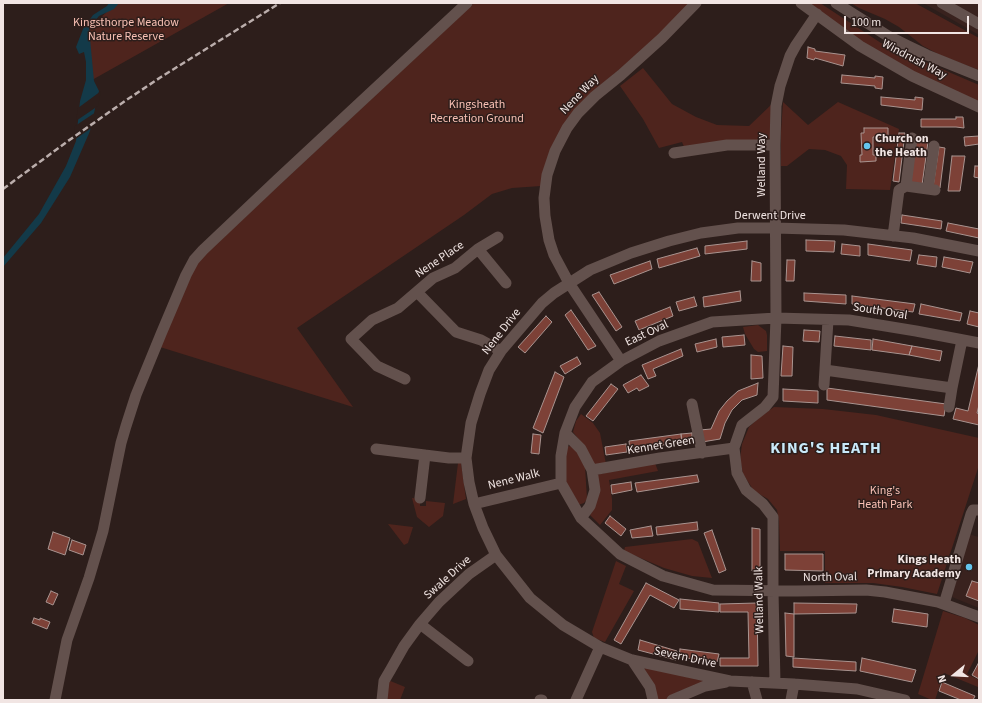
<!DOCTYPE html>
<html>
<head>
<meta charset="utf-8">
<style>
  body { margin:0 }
  #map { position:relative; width:982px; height:703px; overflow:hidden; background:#2d1e1b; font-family:"Source Sans 3",sans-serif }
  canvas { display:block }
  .frame { position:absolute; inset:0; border:4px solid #f1e5e3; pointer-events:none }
  .north { position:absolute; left:934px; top:655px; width:40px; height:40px; -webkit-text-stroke:3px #2d1e1b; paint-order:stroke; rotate:252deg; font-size:11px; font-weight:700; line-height:16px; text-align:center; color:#f1e5e3 }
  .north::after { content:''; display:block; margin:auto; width:14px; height:18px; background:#f1e5e3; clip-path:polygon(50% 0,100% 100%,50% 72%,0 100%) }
  .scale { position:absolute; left:844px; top:16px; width:125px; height:18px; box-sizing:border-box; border:2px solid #f1e5e3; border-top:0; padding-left:5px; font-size:12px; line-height:14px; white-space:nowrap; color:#f1e5e3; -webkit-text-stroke:3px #2d1e1b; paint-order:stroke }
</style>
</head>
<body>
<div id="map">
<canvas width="982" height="703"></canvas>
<div class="frame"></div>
<div class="north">N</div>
<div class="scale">100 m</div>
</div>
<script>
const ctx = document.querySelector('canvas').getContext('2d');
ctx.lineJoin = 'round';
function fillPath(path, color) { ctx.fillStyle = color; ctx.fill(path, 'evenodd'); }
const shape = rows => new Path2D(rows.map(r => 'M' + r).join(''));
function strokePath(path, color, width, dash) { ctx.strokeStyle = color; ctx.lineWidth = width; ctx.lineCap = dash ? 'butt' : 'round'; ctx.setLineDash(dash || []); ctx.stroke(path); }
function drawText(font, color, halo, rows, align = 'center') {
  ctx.font = font + ' "Source Sans 3",sans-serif'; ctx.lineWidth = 3; ctx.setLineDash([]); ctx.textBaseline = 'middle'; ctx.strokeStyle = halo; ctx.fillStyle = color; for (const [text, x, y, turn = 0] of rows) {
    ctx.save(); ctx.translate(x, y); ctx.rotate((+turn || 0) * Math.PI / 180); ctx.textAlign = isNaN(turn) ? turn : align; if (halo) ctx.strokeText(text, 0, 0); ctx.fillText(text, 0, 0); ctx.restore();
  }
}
const built = shape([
  [923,3,979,3,979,35],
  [968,534,979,537,979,608,952,597]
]);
const green = shape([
  [115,3,229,3,92,80,88,31],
  [474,3,691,3,673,23,590,95,541,186,512,188,492,194,464,215,297,328,353,407,160,347,197,262],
  [803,3,820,3,881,43,979,85,979,104,914,75],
  [851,3,915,3,979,38,979,70,942,56,923,46,899,27,885,19,859,8],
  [643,68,672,104,696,117,717,125,749,126,772,104,771,137,765,142,685,149,682,142,659,148,643,119,620,86],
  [783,102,808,125,838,102,899,129,890,190,846,189,847,165,841,156,825,150,809,149,787,166,781,166,781,132],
  [758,325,766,331,767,335,767,351,758,352,754,349,745,334,743,327],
  [774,407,823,409,876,415,979,438,979,465,937,594,902,587,873,583,825,583,825,551,780,551,779,521,777,510,768,499,754,491,743,474,740,459,742,444,749,427,761,416],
  [581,414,593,423,600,433,606,464,594,465,580,441,573,432,576,421],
  [571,446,576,449,585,466,587,499,584,503,578,505,567,485,564,473,565,447],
  [458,463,461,463,466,499,453,504],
  [655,463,658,471,609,480,612,499,612,510,600,525,590,515,595,505,595,475],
  [412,498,420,499,420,506,426,506,426,501,445,503,443,516,429,527,417,517],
  [388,524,413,527,408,543,404,545],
  [692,539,698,542,712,578,692,576,664,568,624,551,625,547],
  [616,561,626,566,619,584,634,591,605,642,594,638,592,632],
  [943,611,965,618,979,625,979,650,967,674,979,680,979,682,978,687,944,673,935,700,932,700,918,694],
  [643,666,705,680,705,684,679,691,666,700,657,700],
  [388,680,405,687,400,700,386,700]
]);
const water = shape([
  [109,3,119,3,114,9,99,16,89,28,94,81,99,91,90,131,70,177,41,223,3,267,3,258,39,214,66,166,76,141,80,101,86,80,86,62,84,52,79,54,76,47,83,29,93,15,107,6]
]);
const pier = shape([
  [101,91,98,106,76,121,78,108],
  [96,112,93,127,74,140,75,126]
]);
const building = shape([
  [808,47,815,49,815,51,845,55,843,66,815,58,814,60,807,58,808,47],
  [842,75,875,78,875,76,883,77,882,89,875,88,875,86,841,83,842,75],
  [881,97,915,100,915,97,923,98,922,110,881,105,881,97],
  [956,117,963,117,964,128,956,127,921,127,921,119,956,119,956,117],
  [864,128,888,128,888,137,873,137,873,155,876,155,876,161,860,162,860,155,862,155,861,133,864,133,864,128],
  [899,133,905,133,899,182,893,181,899,133],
  [979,136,979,144,965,146,964,137,979,136],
  [916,140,928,142,922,185,910,183,916,140],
  [939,147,945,148,940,188,933,187,939,147],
  [952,156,965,156,960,191,948,191,952,156],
  [975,166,979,166,979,178,974,177,975,166],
  [902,215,942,221,941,229,901,223,902,215],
  [948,223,979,229,979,238,946,231,948,223],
  [806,240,835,241,834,252,806,251,806,240],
  [747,241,747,249,705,254,705,246,747,241],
  [842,244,860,246,860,256,841,254,842,244],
  [868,244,912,250,910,261,868,255,868,244],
  [697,248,700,256,659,268,657,259,697,248],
  [919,255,937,257,936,267,917,264,919,255],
  [944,257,973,262,970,273,942,267,944,257],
  [787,260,795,260,794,281,786,281,787,260],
  [650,261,652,269,614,284,610,275,650,261],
  [752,261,761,263,761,281,751,281,752,261],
  [740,291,741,301,704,307,703,297,740,291],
  [599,292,622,327,616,331,592,295,599,292],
  [804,293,846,295,846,304,804,301,804,293],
  [852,296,915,304,913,312,852,304,852,296],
  [694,297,697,306,679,311,676,302,694,297],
  [921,304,962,313,960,321,919,314,921,304],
  [670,307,673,316,639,330,635,321,670,307],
  [571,310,596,346,588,350,565,315,571,310],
  [970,311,979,313,979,327,967,324,970,311],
  [546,316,552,322,525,353,518,347,546,316],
  [804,330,820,331,819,342,803,341,804,330],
  [744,335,745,345,723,347,722,337,744,335],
  [835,336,871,340,871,350,834,346,835,336],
  [716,339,717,347,697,352,695,344,716,339],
  [873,339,912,346,909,355,872,350,873,339],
  [783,346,793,347,792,376,781,376,783,346],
  [912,346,942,351,940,361,909,355,912,346],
  [681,349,683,356,653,369,656,376,648,379,642,365,681,349],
  [751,355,762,356,763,378,751,379,751,355],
  [577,357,581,364,565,374,560,366,577,357],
  [979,364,979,405,977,413,979,414,979,425,953,419,956,408,968,411,979,364],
  [555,372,564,377,543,433,533,428,555,372],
  [641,375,649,386,639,391,637,388,628,393,623,385,641,375],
  [758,383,757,395,742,400,732,410,725,423,720,439,702,442,700,430,711,429,719,411,727,401,738,391,758,383],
  [611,384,618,389,593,421,586,416,611,384],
  [827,388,946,404,944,416,827,400,827,388],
  [783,389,818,391,818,403,783,401,783,389],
  [692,433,692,441,682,442,681,434,692,433],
  [533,434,541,435,539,454,531,453,533,434],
  [681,434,682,442,630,450,629,441,681,434],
  [626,444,627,452,606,455,605,447,626,444],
  [697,475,699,482,637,492,635,483,697,475],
  [631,482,632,490,612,494,611,485,631,482],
  [610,516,626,529,621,536,605,523,610,516],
  [697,522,698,530,657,535,656,527,697,522],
  [651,526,653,536,632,538,630,530,651,526],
  [752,528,760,529,760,570,752,571,752,528],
  [712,530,726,570,719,573,704,533,712,530],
  [53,532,70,538,65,555,48,549,53,532],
  [72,540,86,545,83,555,69,550,72,540],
  [785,554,823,554,823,571,785,570,785,554],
  [972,581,979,583,979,601,966,596,972,581],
  [646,583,679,600,674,608,650,595,621,644,614,640,646,583],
  [51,591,58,594,53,605,46,602,51,591],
  [680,599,719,603,719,612,680,609,680,599],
  [757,603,758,666,720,666,720,658,749,658,748,612,720,612,720,604,757,603],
  [794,603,857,604,856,613,794,614,794,603],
  [894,609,928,614,927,627,892,622,894,609],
  [785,613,794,614,794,657,786,656,785,613],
  [34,618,40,620,40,618,50,622,47,629,32,623,34,618],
  [640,640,677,651,676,660,638,650,640,640],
  [680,649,719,654,717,662,679,657,680,649],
  [793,658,856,662,856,671,793,667,793,658],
  [862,658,916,670,912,682,860,671,862,658],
  [979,662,979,679,972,675,979,662],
  [942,682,975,696,973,700,961,700,939,691,942,682]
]);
const minor = shape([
  [801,3,860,46,912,76,979,107],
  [836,3,888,36,908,46,927,55,979,76],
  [942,3,979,24],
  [674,153,727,145,775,145],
  [906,186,912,138],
  [928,189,934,146],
  [893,236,899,190,906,186,935,190],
  [478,249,506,283],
  [417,292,456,332,481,340,501,351],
  [979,343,916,331,849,320,776,318,712,322,659,341,621,361,592,382,575,407,565,433,561,456,561,483,581,518,620,554,663,576,713,590,797,591,866,590,885,592,938,602,979,617],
  [621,361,569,283,554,255,549,240,545,216,544,198,547,175,555,151,567,128,578,113,595,96,621,75,662,38,696,3],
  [825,370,952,388,962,340],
  [405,379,377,366,351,339,372,320,398,308,433,278,455,268,478,249,498,237],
  [824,385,828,320],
  [692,404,702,453],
  [949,407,952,388],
  [565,433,581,449,592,470,595,490,590,506,581,518],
  [376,449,449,458,466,458],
  [592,470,660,458,734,448],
  [420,498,425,455],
  [474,504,561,483],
  [944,604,971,514,973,510,979,510],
  [420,624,468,661],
  [632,660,650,687,653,700],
  [752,682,757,700],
  [775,683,773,591,773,517,763,504,746,490,737,473,734,448,742,425,765,407,773,397,776,318,775,145,776,106,780,86,790,56,796,45,817,14],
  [55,700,67,640,89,578,103,531,121,443,126,426,136,395,161,334,186,275,194,260,203,250,278,179,467,3],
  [382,700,384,681,391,669,404,646,420,624,439,602,469,574,496,555],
  [540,700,542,700],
  [576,700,600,647],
  [672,700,705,686,726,682],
  [791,700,794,684],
  [905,700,857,689,794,684,730,681,632,660,600,647,563,625,530,598,496,555,483,528,474,504,469,482,466,458,471,423,480,394,489,370,501,351,542,303,554,293,590,270,631,253,669,241,701,233,738,228,775,228,844,230,913,238,979,251]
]);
const rail = shape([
  [3,189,68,141,125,101,161,77,280,3]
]);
const markers = [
  [867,146,4,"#64c5ee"],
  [969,567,4,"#64c5ee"]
];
const parkNames = [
  ["Kingsthorpe Meadow",126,23],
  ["Nature Reserve",126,37],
  ["Kingsheath",477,105],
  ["Recreation Ground",477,119],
  ["King's",885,491],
  ["Heath Park",885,505]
];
const streetNames = [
  ["Windrush Way",914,60,28],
  ["Nene Way",580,95,-46],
  ["Welland Way",762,165,-90],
  ["Derwent Drive",770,216],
  ["Nene Place",440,260,-34],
  ["South Oval",880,312,9],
  ["Nene Drive",502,332,-52],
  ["East Oval",647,334,-25],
  ["Kennet Green",661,446,-9],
  ["Nene Walk",514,480,-14],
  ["Swale Drive",448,578,-42],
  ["North Oval",830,578,-1],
  ["Welland Walk",760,600,-91],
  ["Severn Drive",685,658,12]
];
const poiNames = [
  ["Church on",875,139],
  ["the Heath",875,153],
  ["Kings Heath",961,560,"right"],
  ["Primary Academy",961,574,"right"]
];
const districtNames = [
  ["KING'S HEATH",826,449]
];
fillPath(built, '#39221e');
fillPath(green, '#4e241d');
fillPath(water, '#133a49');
fillPath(pier, '#2d1e1b');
fillPath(building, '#7d4137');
strokePath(building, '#a99490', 1);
strokePath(minor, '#63514d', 11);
strokePath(rail, '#bbaeac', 2.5, [6, 3]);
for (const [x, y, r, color] of markers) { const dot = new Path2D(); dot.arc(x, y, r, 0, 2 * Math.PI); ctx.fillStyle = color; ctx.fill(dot); strokePath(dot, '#2d1e1b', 1.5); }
drawText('12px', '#f9c0b4', '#2d1e1b', parkNames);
drawText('12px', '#f1e5e3', '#2d1e1b', streetNames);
drawText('bold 12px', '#f1e5e3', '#2d1e1b', poiNames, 'left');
ctx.letterSpacing = '1px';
drawText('bold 16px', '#c9e9f9', '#2d1e1b', districtNames);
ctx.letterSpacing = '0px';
</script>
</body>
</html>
